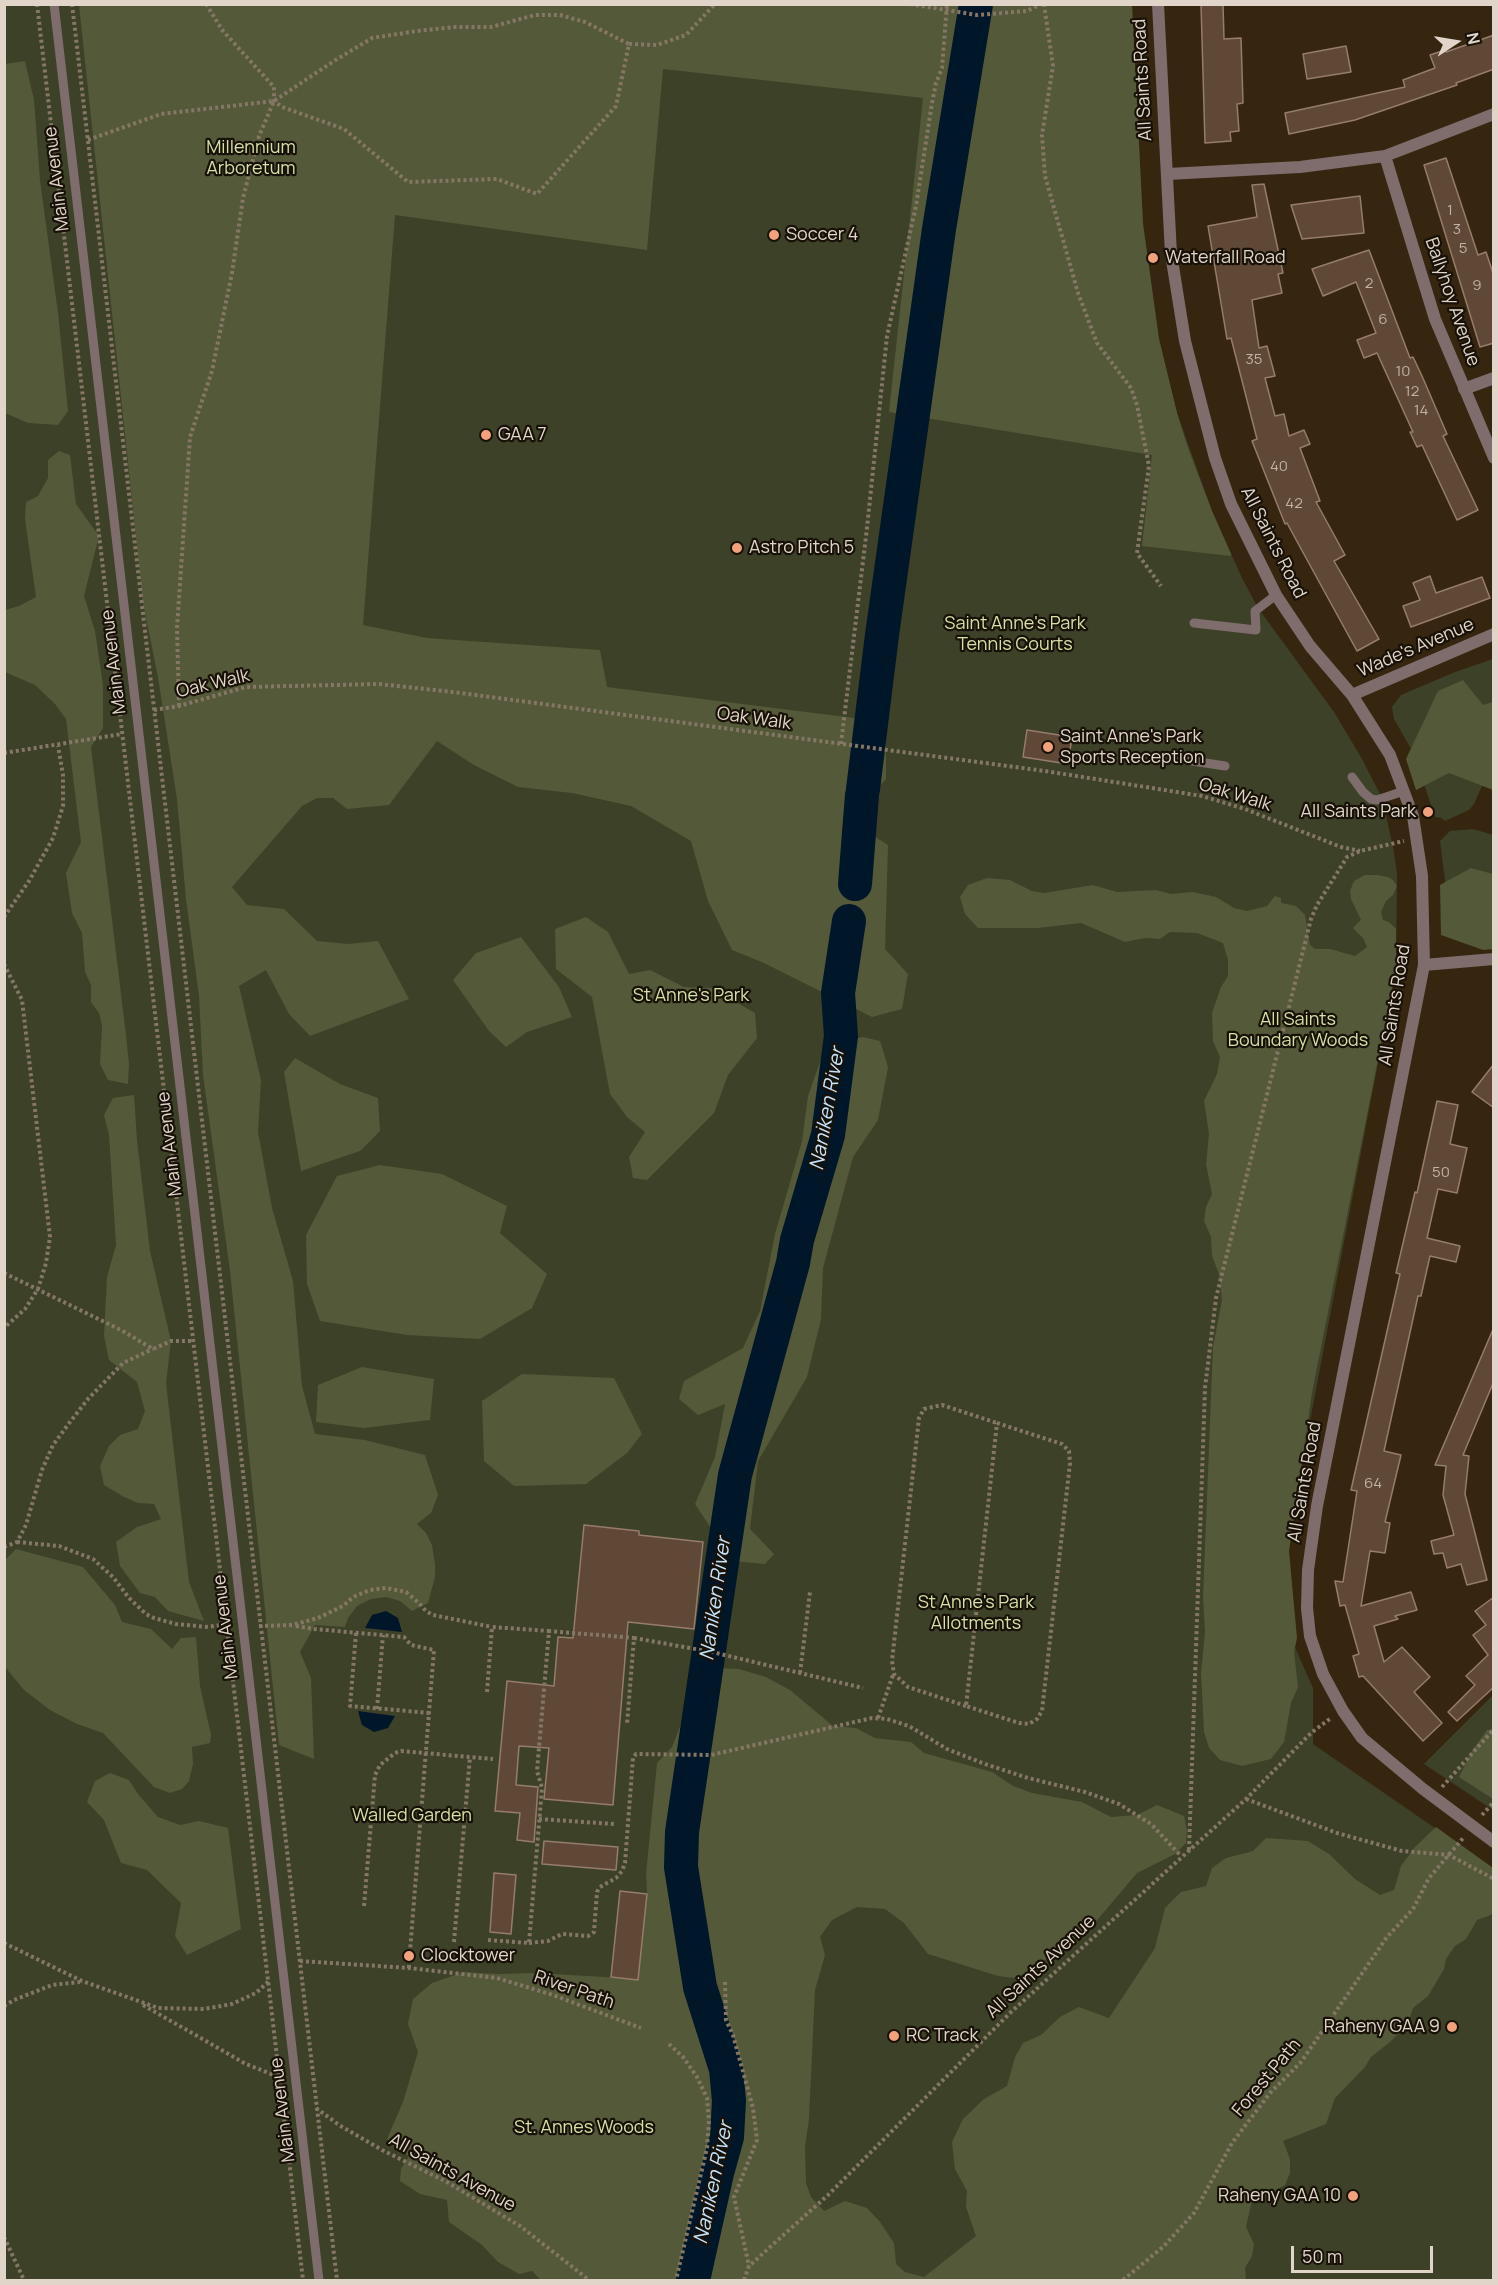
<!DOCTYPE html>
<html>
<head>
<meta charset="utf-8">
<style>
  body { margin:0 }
  #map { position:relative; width:1498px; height:2285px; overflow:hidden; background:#362610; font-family:Manrope,sans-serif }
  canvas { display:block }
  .frame { position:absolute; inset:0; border:6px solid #e0d5c8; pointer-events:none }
  .north { position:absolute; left:1426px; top:12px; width:60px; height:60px; -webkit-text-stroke:4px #181108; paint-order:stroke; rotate:78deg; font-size:16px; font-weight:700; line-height:24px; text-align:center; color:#e0d5c8 }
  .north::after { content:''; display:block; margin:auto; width:21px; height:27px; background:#e0d5c8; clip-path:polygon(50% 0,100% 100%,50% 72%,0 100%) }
  .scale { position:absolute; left:1291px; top:2246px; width:142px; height:27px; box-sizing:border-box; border:3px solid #e0d5c8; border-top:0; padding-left:8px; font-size:18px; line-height:21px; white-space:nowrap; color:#e0d5c8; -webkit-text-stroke:4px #181108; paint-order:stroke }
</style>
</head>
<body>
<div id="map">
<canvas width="1498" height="2285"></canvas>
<div class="frame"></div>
<div class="north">N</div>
<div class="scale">50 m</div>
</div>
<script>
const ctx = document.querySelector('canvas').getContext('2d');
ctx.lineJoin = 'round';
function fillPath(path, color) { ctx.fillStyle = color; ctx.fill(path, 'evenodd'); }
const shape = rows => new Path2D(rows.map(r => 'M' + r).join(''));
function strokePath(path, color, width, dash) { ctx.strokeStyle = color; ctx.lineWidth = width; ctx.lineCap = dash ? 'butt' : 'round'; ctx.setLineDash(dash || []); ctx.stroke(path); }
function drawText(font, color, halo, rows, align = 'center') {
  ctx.font = font + ' Manrope,sans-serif'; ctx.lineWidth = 4.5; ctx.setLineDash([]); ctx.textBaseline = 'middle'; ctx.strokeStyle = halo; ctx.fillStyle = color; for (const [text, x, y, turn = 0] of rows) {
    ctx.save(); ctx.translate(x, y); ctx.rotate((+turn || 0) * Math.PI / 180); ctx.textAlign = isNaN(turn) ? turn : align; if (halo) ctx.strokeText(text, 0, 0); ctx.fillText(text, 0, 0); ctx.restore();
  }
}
const green = shape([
  [5,5,1132,5,1143,224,1159,339,1177,413,1212,511,1242,578,1258,608,1334,712,1362,759,1382,798,1393,847,1397,873,1396,968,1285,1553,1289,1634,1313,1688,1313,1744,1493,1868,1493,2280,5,2280],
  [1493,659,1493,777,1482,786,1474,804,1469,810,1445,821,1441,818,1435,817,1414,754,1394,719,1392,707,1401,695,1455,672],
  [1473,829,1493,835,1493,935,1448,904,1440,841,1450,831],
  [1493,1695,1493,1810,1424,1764]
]);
const forest = shape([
  [79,5,1132,5,1143,224,1159,339,1177,413,1188,448,1212,511,1231,554,1231,556,1142,546,1152,455,889,412,923,98,663,69,647,250,395,215,363,625,427,638,600,650,607,687,886,722,886,779,847,819,888,845,885,949,908,974,902,1009,872,1017,764,963,732,950,708,901,691,841,631,806,572,793,518,787,474,765,437,741,389,805,347,809,333,798,317,798,302,806,232,887,247,905,284,909,317,941,349,944,378,941,409,999,310,1036,289,1014,266,970,239,986,261,1080,258,1132,272,1208,293,1281,302,1386,315,1434,365,1440,425,1455,438,1495,431,1513,417,1524,426,1533,432,1545,435,1564,435,1577,428,1603,412,1611,400,1601,386,1597,371,1599,357,1606,348,1618,345,1627,315,1625,300,1652,311,1678,314,1759,279,1745,230,1271,203,1075,199,996,186,899,177,799,158,677,143,603],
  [25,61,34,100,40,180,58,313,68,411,58,425,28,423,5,413,5,64],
  [59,451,70,455,76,504,99,536,84,596,95,631,103,685,103,728,91,747,126,1035,129,1064,128,1084,108,1080,100,1064,102,1025,99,1013,91,1002,91,985,85,972,82,933,72,913,66,873,81,842,66,719,55,704,35,685,5,672,5,610,19,606,36,597,25,519,26,502,38,496,48,478,48,460],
  [1463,680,1483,705,1493,702,1493,790,1449,773,1416,790,1406,759,1438,691],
  [1471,868,1493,874,1493,949,1483,950,1441,935,1440,885],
  [1365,875,1377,875,1388,877,1393,880,1397,886,1393,895,1386,901,1381,912,1383,920,1389,922,1396,929,1396,968,1312,1393,1289,1551,1297,1638,1294,1652,1298,1687,1291,1703,1284,1742,1271,1759,1242,1766,1220,1760,1209,1748,1204,1732,1201,1673,1205,1632,1203,1597,1213,1347,1222,1300,1219,1274,1212,1256,1211,1237,1204,1221,1206,1207,1212,1194,1206,1164,1209,1134,1204,1101,1217,1074,1220,1057,1213,1041,1212,1013,1221,987,1228,976,1228,960,1223,943,1197,933,1170,932,1160,939,1145,938,1125,942,1081,923,1038,928,978,928,965,914,960,897,968,885,987,878,1010,880,1032,891,1044,893,1093,885,1117,892,1156,890,1171,894,1193,892,1216,897,1234,908,1247,911,1267,906,1275,896,1281,898,1281,903,1296,906,1305,915,1310,945,1315,949,1330,949,1355,956,1367,947,1363,938,1353,928,1361,920,1351,899,1350,891,1354,881],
  [586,917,608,932,629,974,650,970,684,987,712,988,755,1013,757,1038,728,1075,714,1113,647,1180,633,1178,629,1157,645,1132,627,1117,610,1094,592,997,556,969,555,929],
  [521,937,559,987,572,1017,527,1032,506,1047,489,1031,453,980,476,953],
  [863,1037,880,1041,888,1067,878,1120,853,1157,823,1268,821,1319,807,1377,758,1461,750,1529,774,1554,765,1564,733,1561,695,1504,715,1457,725,1404,698,1415,679,1399,684,1381,743,1348,760,1311,775,1234,802,1141,808,1096,826,1045],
  [295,1058,340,1084,378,1098,380,1131,360,1151,301,1171,284,1072],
  [134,1095,137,1140,150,1251,171,1341,166,1383,189,1582,204,1621,168,1611,155,1597,140,1593,120,1566,116,1542,137,1527,161,1519,154,1504,138,1503,124,1497,104,1485,100,1466,109,1446,120,1435,138,1429,145,1411,137,1382,109,1360,104,1336,107,1277,116,1245,109,1135,104,1115,113,1098],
  [380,1165,442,1174,507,1206,500,1233,547,1274,532,1308,480,1339,407,1335,320,1321,307,1284,306,1235,337,1176],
  [362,1367,434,1379,430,1420,364,1428,316,1422,318,1385],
  [522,1374,614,1378,642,1434,627,1453,586,1484,514,1486,484,1461,482,1401],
  [16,1549,83,1567,115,1605,122,1622,151,1629,172,1649,181,1638,196,1637,200,1686,211,1735,210,1743,192,1747,193,1764,189,1781,182,1789,170,1793,154,1787,103,1733,77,1724,50,1710,24,1690,5,1667,5,1560],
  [719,1668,739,1669,766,1677,790,1690,833,1726,856,1728,875,1738,911,1742,924,1753,992,1772,1013,1786,1032,1793,1082,1802,1111,1817,1137,1815,1157,1805,1184,1816,1187,1831,1186,1843,1175,1854,1137,1873,1093,1925,1057,1952,1026,1973,1014,1978,998,1976,928,1954,904,1923,885,1909,857,1907,832,1920,820,1937,825,1955,815,1990,809,2119,805,2147,806,2183,811,2197,824,2211,845,2201,867,2208,880,2222,894,2243,896,2264,905,2272,924,2277,976,2236,966,2207,967,2191,955,2169,952,2142,963,2119,984,2099,1007,2086,1015,2057,1023,2043,1041,2035,1060,2017,1079,2007,1109,2018,1155,1948,1165,1908,1181,1892,1206,1886,1212,1868,1226,1858,1253,1851,1266,1838,1308,1841,1329,1854,1355,1879,1380,1895,1394,1890,1401,1866,1415,1847,1436,1827,1493,1868,1493,1911,1491,1915,1477,1920,1466,1939,1455,1946,1446,1959,1444,1969,1428,1996,1413,2008,1408,2024,1390,2042,1371,2057,1365,2067,1335,2098,1326,2124,1283,2141,1290,2159,1290,2173,1285,2185,1267,2195,1252,2200,1246,2227,1254,2244,1252,2256,1245,2268,1246,2280,541,2280,532,2271,519,2274,498,2262,482,2245,449,2222,447,2200,420,2194,400,2181,401,2169,409,2156,396,2149,387,2139,403,2102,418,2052,408,2024,413,1999,432,1983,464,1972,497,1974,536,1973,638,1979,647,1894,646,1874,657,1763,672,1747,699,1678],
  [1493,1729,1494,1729,1493,1799,1459,1777,1472,1751,1487,1730],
  [110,1773,129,1780,138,1794,158,1817,180,1825,199,1821,228,1828,241,1929,187,1955,175,1936,181,1903,147,1870,121,1863,104,1820,87,1802,95,1781]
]);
const water = shape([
  [386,1611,398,1618,402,1632,365,1628,372,1615],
  [358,1711,395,1716,388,1728,374,1732,362,1725]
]);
const river = shape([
  [863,789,882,635,939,229,976,4],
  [855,884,862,795],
  [693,2280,717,2173,727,2137,729,2101,726,2069,700,1987,681,1867,682,1832,735,1475,793,1263,797,1240,828,1135,841,1036,838,993,849,921]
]);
const building = shape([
  [1201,4,1223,4,1224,39,1241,38,1243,103,1237,104,1239,131,1230,132,1231,141,1205,143,1201,4],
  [1494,35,1494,69,1456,83,1457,85,1355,120,1289,134,1285,113,1405,87,1403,80,1435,68,1430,55,1445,50,1446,52,1494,35],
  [1346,46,1351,72,1307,79,1303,54,1346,46],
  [1446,158,1478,255,1486,252,1494,276,1494,343,1480,347,1424,165,1446,158],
  [1264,184,1283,273,1278,274,1282,293,1252,300,1259,348,1267,346,1275,376,1265,378,1275,416,1284,414,1289,436,1304,430,1310,444,1300,448,1320,501,1316,502,1345,555,1334,561,1379,639,1357,651,1300,547,1287,523,1285,524,1252,441,1257,439,1231,338,1227,339,1208,226,1257,217,1252,185,1264,184],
  [1360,196,1364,233,1302,239,1291,205,1360,196],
  [1369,250,1410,358,1413,357,1422,376,1447,434,1443,436,1478,510,1457,520,1422,445,1417,447,1410,432,1413,432,1377,353,1364,358,1357,340,1376,333,1356,282,1323,296,1312,269,1369,250],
  [1430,576,1436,593,1482,577,1490,598,1411,627,1403,606,1420,600,1413,583,1430,576],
  [1027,730,1072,737,1068,764,1023,757,1027,730],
  [1494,1064,1494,1108,1472,1092,1494,1064],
  [1437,1101,1458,1105,1450,1144,1467,1148,1457,1193,1438,1189,1427,1238,1460,1246,1456,1262,1430,1256,1421,1296,1418,1296,1384,1451,1401,1455,1385,1522,1390,1523,1385,1553,1370,1551,1361,1606,1411,1592,1417,1610,1395,1616,1398,1619,1374,1626,1384,1662,1402,1647,1430,1677,1414,1692,1442,1723,1423,1741,1363,1676,1359,1677,1353,1656,1359,1654,1345,1605,1340,1606,1335,1581,1343,1582,1357,1491,1351,1490,1400,1274,1396,1273,1415,1192,1417,1193,1437,1101],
  [1494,1327,1494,1381,1463,1455,1469,1456,1465,1494,1487,1580,1467,1585,1461,1564,1447,1568,1443,1553,1434,1554,1431,1541,1454,1535,1443,1495,1446,1466,1435,1465,1494,1327],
  [584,1525,639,1531,639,1535,703,1542,694,1629,628,1622,613,1805,544,1799,549,1748,519,1746,516,1785,538,1787,534,1842,517,1840,520,1813,495,1811,507,1681,554,1686,558,1637,573,1638,584,1525],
  [1494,1597,1494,1687,1457,1721,1448,1712,1475,1685,1466,1676,1488,1655,1473,1635,1486,1625,1475,1611,1494,1597],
  [544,1841,618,1847,616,1870,542,1864,544,1841],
  [494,1873,516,1875,511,1934,490,1932,494,1873],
  [620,1891,647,1894,638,1980,611,1977,620,1891]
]);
const path = shape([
  [37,4,303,2280],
  [72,4,337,2280],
  [206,4,223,31,274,87,274,101,282,107,344,129,408,182,497,179,537,194,616,106,629,44,657,45,686,35,715,4],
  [910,4,977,15,1027,11,1041,4],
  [1044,4,1053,66,1042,135,1045,176,1078,293,1097,343,1131,388,1137,405,1149,466,1137,553,1161,586],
  [88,140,161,114,274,101,334,61,372,38,417,31,455,27,491,27,535,15,560,15,585,22,629,44],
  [179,706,177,628,190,437,212,371,232,273,243,198,259,136,274,101],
  [154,710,179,706,246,687,379,684,453,692,1045,771,1202,796,1245,809,1341,847,1360,851],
  [841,744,867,528,887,336,916,206,932,103,936,83,942,68,947,4],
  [4,753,122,734],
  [4,917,29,881,53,838,63,806,63,775,58,746],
  [4,964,22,1000,50,1237,46,1263,38,1289,25,1309,4,1328],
  [4,1273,121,1330,153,1349,171,1341,194,1341],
  [997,1423,1062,1444,1069,1451,1070,1463,1042,1711,1037,1719,1029,1724,1019,1723,966,1706,997,1423],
  [17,1542,59,1546,93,1559,113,1577,129,1598,146,1614,154,1618,176,1624,208,1627,227,1624],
  [4,1547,17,1542,26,1525,42,1470,53,1445,70,1422,88,1399,123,1363,153,1349],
  [259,1626,292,1625,318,1618,343,1606,353,1597,370,1590,386,1588,406,1592,419,1603,426,1611,433,1615,492,1627],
  [296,1626,314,1629,404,1637,411,1645,434,1650,410,1951],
  [356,1633,350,1706,430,1713],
  [634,1638,712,1652,863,1688],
  [800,1673,810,1592],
  [487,1692,492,1627,549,1631],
  [966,1706,908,1687,894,1674,892,1661,919,1418,924,1409,942,1405,997,1423],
  [377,1709,383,1635],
  [878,1718,893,1675],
  [1442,1787,1494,1729],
  [1246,1799,1337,1833,1402,1851,1449,1855,1494,1879],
  [1482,1815,1494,1802],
  [539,1819,614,1824],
  [1189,1850,1205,1388,1216,1298,1311,919,1317,905,1347,857,1360,851,1404,841],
  [364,1906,375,1775,380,1765,395,1753,401,1751,493,1759],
  [488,1940,529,1943,542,1788,537,1771,549,1631,634,1638,627,1724],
  [454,1942,470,1757],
  [4,1943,82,1981,158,2008,204,2009,232,2004,256,1993,269,1981],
  [529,1943,548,1941,562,1934,588,1936,594,1932,597,1892,600,1887,616,1878,622,1871,625,1863,633,1758,636,1754,711,1755,872,1718,887,1719,909,1726,947,1749,985,1764,1028,1778,1085,1792,1119,1804,1151,1824,1181,1856],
  [300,1961,409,1968,497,1978,553,1995,641,2028],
  [409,1968,409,1962],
  [725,1982,726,2020,733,2035,753,2108,757,2140,734,2197,749,2266],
  [143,2005,246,2064,279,2077],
  [4,2006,14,2000,52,1985,80,1982],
  [669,2044,683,2057,697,2077,707,2098,709,2121,707,2148,676,2280],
  [316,2108,339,2125,382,2150,447,2182,520,2226,589,2280],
  [4,2237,24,2280],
  [744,2280,749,2266,828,2195,1010,2013,1246,1799,1311,1733,1331,1718],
  [1123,2280,1164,2246,1194,2213,1232,2143,1270,2093,1301,2062,1387,1937,1413,1909,1429,1878,1464,1837]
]);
const service = shape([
  [54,4,319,2280],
  [1194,623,1256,630,1255,611,1276,595],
  [1173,758,1225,766],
  [1352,777,1363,792,1371,799,1377,800,1404,791]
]);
const minor = shape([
  [1158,4,1171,254,1185,341,1215,458,1231,504,1276,595,1310,646,1352,695,1390,755,1413,816,1422,876,1424,965,1317,1506,1308,1570,1307,1608,1310,1636,1323,1674,1343,1711,1362,1738,1423,1789,1494,1842],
  [1385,156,1435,319,1494,458],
  [1168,174,1300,167,1385,156,1494,114],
  [1464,389,1494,378],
  [1352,695,1494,634],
  [1424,965,1494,959]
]);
const markers = [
  [774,235,6,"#f1a27b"],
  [1153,258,6,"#f1a27b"],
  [486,435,6,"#f1a27b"],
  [737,548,6,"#f1a27b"],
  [1048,747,6,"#f1a27b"],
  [1428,812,6,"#f1a27b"],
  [409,1956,6,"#f1a27b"],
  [1452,2027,6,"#f1a27b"],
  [894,2036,6,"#f1a27b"],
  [1353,2196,6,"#f1a27b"]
];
const numberNames = [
  ["1",1450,211],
  ["3",1457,230],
  ["5",1463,249],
  ["2",1369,284],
  ["9",1477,286],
  ["6",1383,320],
  ["35",1254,360],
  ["10",1403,372],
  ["12",1412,392],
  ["14",1421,411],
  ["40",1279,467],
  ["42",1294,504],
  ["50",1441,1173],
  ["64",1373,1484]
];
const streetNames = [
  ["All Saints Road",1143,80,-93],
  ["Main Avenue",57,179,-97],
  ["Ballyhoy Avenue",1452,302,71],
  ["All Saints Road",1273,543,63],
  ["Wade's Avenue",1416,648,-23],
  ["Main Avenue",114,662,-97],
  ["Oak Walk",213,684,-13],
  ["Oak Walk",754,719,8],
  ["Oak Walk",1235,795,17],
  ["All Saints Road",1395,1005,-81],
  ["Main Avenue",170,1144,-97],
  ["All Saints Road",1305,1482,-80],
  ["Main Avenue",226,1627,-97],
  ["All Saints Avenue",1041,1967,-43],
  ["River Path",574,1990,19],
  ["Forest Path",1267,2078,-50],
  ["Main Avenue",283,2110,-97],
  ["All Saints Avenue",452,2173,29]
];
const parkNames = [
  ["Millennium",251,148],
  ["Arboretum",251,169],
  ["Saint Anne's Park",1015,624],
  ["Tennis Courts",1015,645],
  ["St Anne's Park",691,996],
  ["All Saints",1298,1020],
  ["Boundary Woods",1298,1041],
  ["St Anne's Park",976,1603],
  ["Allotments",976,1624],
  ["Walled Garden",412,1816],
  ["St. Annes Woods",584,2128]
];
const poiNames = [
  ["Soccer 4",786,235],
  ["Waterfall Road",1165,258],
  ["GAA 7",498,435],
  ["Astro Pitch 5",749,548],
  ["Saint Anne's Park",1060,737],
  ["Sports Reception",1060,758],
  ["All Saints Park",1416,812,"right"],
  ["Clocktower",421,1956],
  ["Raheny GAA 9",1440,2027,"right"],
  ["RC Track",906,2036],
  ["Raheny GAA 10",1341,2196,"right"]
];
const waterNames = [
  ["Naniken River",828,1109,-80],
  ["Naniken River",716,1599,-82],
  ["Naniken River",714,2183,-78]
];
fillPath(green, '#3d4128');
fillPath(forest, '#545939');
fillPath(water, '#001629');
strokePath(river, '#001629', 34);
fillPath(building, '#604837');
strokePath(building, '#967c6a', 1.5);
strokePath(path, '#857765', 4, [3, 3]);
strokePath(service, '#7e6d6c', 9);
strokePath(minor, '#7e6d6c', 12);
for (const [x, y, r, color] of markers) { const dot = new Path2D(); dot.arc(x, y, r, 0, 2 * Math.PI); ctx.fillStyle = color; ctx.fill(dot); strokePath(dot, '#181108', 2); }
drawText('15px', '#c0b2a4', null, numberNames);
drawText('18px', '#e0d5c8', '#181108', streetNames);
drawText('18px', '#d5e0a4', '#181108', parkNames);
drawText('18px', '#e0d5c8', '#181108', poiNames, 'left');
drawText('italic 20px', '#c4e3fc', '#181108', waterNames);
</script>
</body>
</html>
